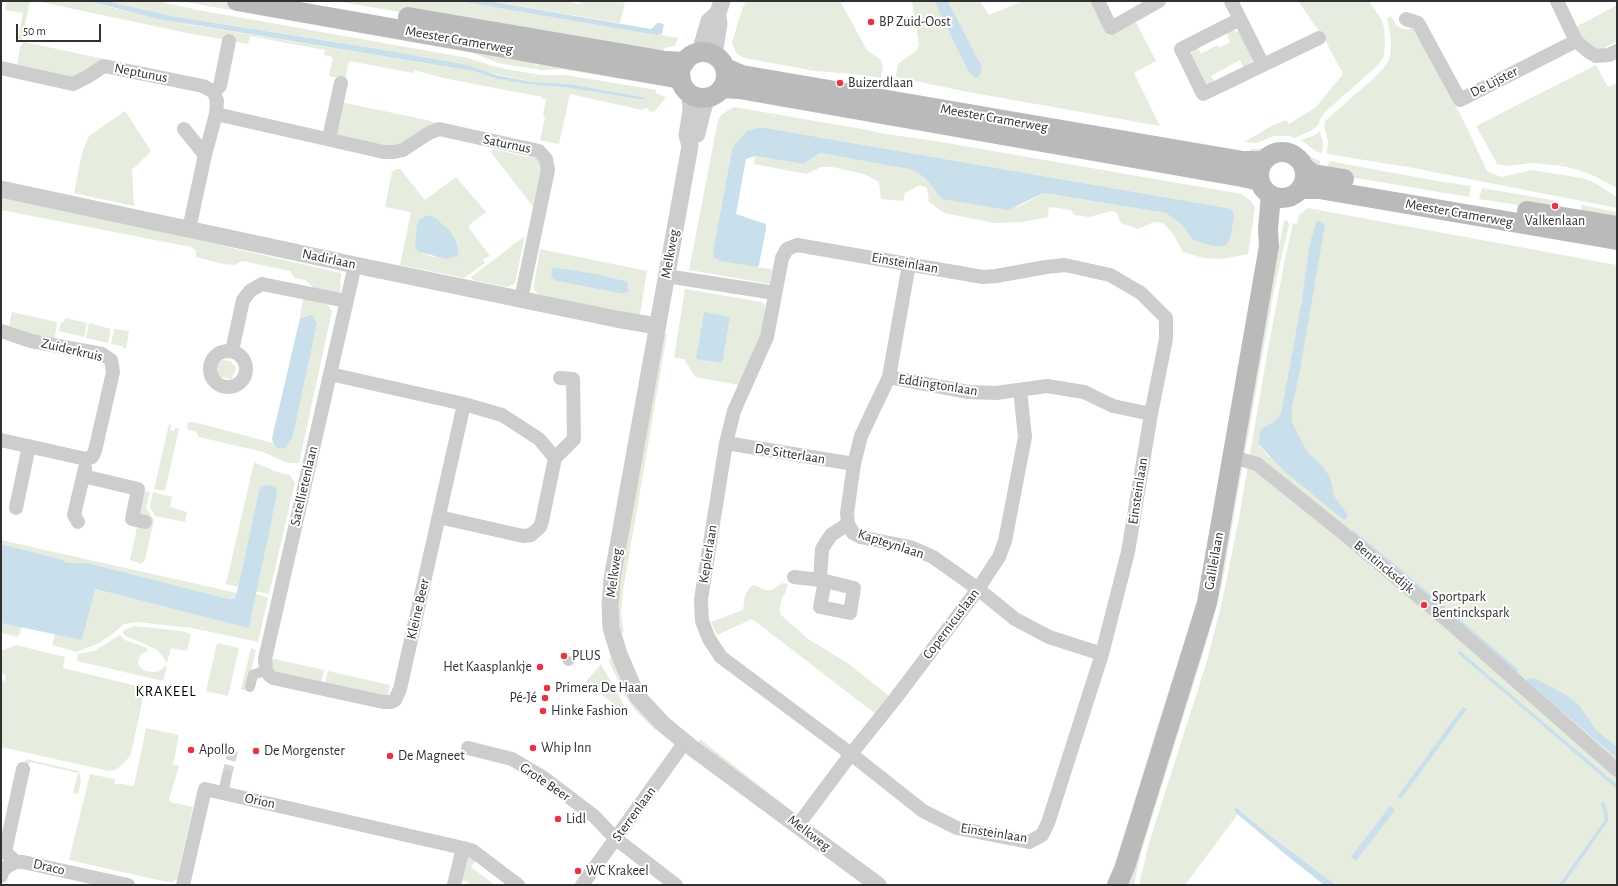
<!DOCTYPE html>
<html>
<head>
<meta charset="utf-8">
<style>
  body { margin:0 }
  #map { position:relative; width:1618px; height:886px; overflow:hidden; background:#fff; font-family:"Alegreya Sans",sans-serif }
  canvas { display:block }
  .frame { position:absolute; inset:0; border:2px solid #303030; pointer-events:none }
  .scale { position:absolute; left:16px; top:24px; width:85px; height:18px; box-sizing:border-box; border:2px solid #303030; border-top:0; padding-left:5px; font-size:12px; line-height:14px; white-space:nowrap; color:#303030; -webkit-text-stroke:3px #fff; paint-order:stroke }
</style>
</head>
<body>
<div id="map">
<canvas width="1618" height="886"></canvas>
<div class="frame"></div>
<div class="scale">50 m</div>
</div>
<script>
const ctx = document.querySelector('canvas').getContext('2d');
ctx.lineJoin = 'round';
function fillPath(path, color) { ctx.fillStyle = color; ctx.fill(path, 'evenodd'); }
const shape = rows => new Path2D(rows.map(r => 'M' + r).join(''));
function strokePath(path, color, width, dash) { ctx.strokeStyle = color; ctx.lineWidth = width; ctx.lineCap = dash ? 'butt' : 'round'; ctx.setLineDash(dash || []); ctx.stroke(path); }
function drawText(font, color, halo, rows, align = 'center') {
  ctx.font = font + ' "Alegreya Sans",sans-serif'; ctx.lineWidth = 4; ctx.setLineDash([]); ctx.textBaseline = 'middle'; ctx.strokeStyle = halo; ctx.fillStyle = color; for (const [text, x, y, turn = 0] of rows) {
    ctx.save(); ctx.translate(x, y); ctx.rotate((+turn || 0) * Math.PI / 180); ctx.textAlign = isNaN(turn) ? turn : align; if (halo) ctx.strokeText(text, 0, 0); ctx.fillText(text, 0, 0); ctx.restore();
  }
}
const green = shape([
  [7,1,30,1,22,40,18,39,23,13,5,10],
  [36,1,88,1,113,8,186,24,473,71,497,79,527,84,563,87,644,100,643,97,569,84,533,82,372,48,171,16,107,1,157,1,198,10,468,58,493,66,511,70,541,75,566,75,656,90,656,93,666,97,654,112,648,111,649,109,645,108,642,110,570,94,559,144,540,140,545,117,543,116,546,99,542,99,542,97,443,78,414,70,413,73,349,61,345,79,329,76,333,57,324,55,325,50,250,36,248,44,187,33],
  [180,1,217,1,328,21,536,62,535,66,537,66,538,63,656,85,562,69,543,70,515,66,498,63,473,53],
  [336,1,458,1,678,38,675,46,668,47,664,49,662,53,548,38],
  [490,1,564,1,580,4,581,1,621,1,625,4,620,23],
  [746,1,840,1,867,50,880,59,883,66,881,78,855,74,815,71,744,58,736,53,732,43,742,9],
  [912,1,934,1,967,69,978,60,948,1,980,1,989,15,1023,1,1092,1,1109,36,1136,22,1156,61,1134,73,1160,126,968,92,896,77,898,64,917,50,919,45],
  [1298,1,1369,1,1381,19,1384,27,1385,45,1384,56,1378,65,1324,113,1321,118,1318,125,1312,130,1295,138,1289,136,1274,136,1257,143,1244,142,1275,124,1286,120,1289,124,1316,107,1343,74,1325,40],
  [1617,5,1617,41,1604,48,1605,51,1587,47,1576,27],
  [1391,16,1396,25,1402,29,1416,29,1418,31,1468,130,1487,171,1501,177,1532,170,1582,178,1595,183,1617,197,1617,208,1408,167,1327,154,1328,140,1324,127,1325,121,1373,79,1383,69,1389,60,1391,47,1390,33,1387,18],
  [1232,30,1241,33,1253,58,1252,62,1249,66,1244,69,1240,60,1211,76,1216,84,1207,85,1202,82,1190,55,1197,46,1201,54,1217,45,1219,48,1230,42,1226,32],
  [24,42,104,59,76,79,17,67,20,47],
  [1596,65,1608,87,1617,83,1617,188,1594,176,1579,170,1562,166,1533,163,1507,166,1497,164,1476,126],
  [340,102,427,120,435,123,425,128,402,147,388,146,335,134],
  [734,107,868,130,880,133,935,141,1242,194,1252,202,1255,208,1248,254,1222,259,1203,258,1183,252,1173,234,1163,223,1154,222,1138,229,1121,223,1116,212,1112,211,1089,217,1074,215,1071,210,1049,207,1048,217,1023,222,994,223,944,213,929,202,927,188,920,185,905,193,903,201,881,199,879,182,864,174,832,167,821,167,807,174,754,164,755,156,804,164,820,153,914,170,926,179,933,188,1018,207,1044,193,1166,213,1182,225,1193,240,1212,246,1221,246,1226,245,1227,208,766,128,732,150,713,251,757,267,772,269,770,284,689,270,718,120,722,114],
  [125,111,151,151,132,170,134,206,74,193,82,153,89,136],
  [1320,131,1323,144,1322,153,1317,152,1301,140,1315,135],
  [1282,143,1290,144,1301,149,1313,158,1318,160,1320,161,1319,171,1307,163,1295,151,1288,148,1278,148,1269,151,1260,157,1250,157,1250,149,1259,149],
  [493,149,528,157,532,154,543,164,535,209,490,151],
  [1329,161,1443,182,1471,186,1469,197,1356,178,1327,173],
  [396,169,400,169,425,200,456,177,486,212,469,225,469,228,490,256,483,259,485,263,464,278,400,265,411,212,385,207,392,172],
  [455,239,459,251,433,257,419,252],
  [1482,188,1558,201,1557,203,1554,203,1554,207,1531,207,1479,199],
  [1,197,132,225,341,273,340,296,319,292,305,280,295,278,290,271,242,261,234,265,223,264,196,257,196,250,191,247,1,210],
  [1582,205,1617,212,1617,222,1581,211],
  [1308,208,1617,265,1617,885,1333,885,1333,883,1267,833,1237,808,1238,814,1185,885,1139,885,1149,843,1207,661,1222,602,1239,518,1268,349,1286,254,1293,223,1297,224,1299,215],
  [1278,419,1270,458,1258,445,1264,426,1269,425],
  [1284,220,1288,221,1289,225,1275,285,1245,453,1241,453],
  [525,236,515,283,512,285,506,287,473,280,471,277],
  [540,249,647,271,640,314,619,312,538,294,534,289,534,285],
  [553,267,597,274,621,280,623,294,557,281],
  [685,289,762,302,765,305,763,330,739,385,695,377,684,359,674,358],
  [303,298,328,305,332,311,299,463,287,463,263,452,199,437,196,432,187,429,188,422,194,422,269,442,273,443,278,449,286,448,293,436,317,324,306,316,300,318],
  [12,312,57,322,54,342,8,330],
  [65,318,87,323,84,337,59,331,61,322,64,322],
  [89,323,111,329,108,343,86,338],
  [114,329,129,331,126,349,123,348,123,346,111,344],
  [662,333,667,334,623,591,621,615,624,632,621,633,618,622,618,583],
  [222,360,231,361,236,368,232,379,219,377,216,370,217,365],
  [169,424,171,424,170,430,174,431,175,428,179,429,165,491,154,489],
  [1223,458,1200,604,1128,836,1108,885,1196,604],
  [254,462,274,471,290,475,295,483,269,594,256,591,277,494,274,486,266,485,247,549,238,587,226,584],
  [1239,462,1243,463,1222,585,1206,644,1141,853,1134,885,1128,885],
  [141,490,150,492,146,508,154,520,145,560,141,564,130,560,138,523],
  [153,492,172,497,170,507,187,512,185,522,155,516,150,507],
  [1,540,237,593,236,596,229,599,88,563,68,563,60,559,1,544],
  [783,583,788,584,785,594,782,598,780,608,780,614,808,639,849,664,890,697,877,715,752,619,717,635,711,622,743,610,745,596,749,588,754,585,765,590,771,590],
  [94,589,249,627,256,594,268,598,258,642,192,628,137,622,124,624,115,632,99,643,77,652,52,645,55,634,82,639],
  [1,623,22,627,18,637,1,633],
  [134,626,182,631,191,634,187,651,171,648,167,663,166,662,164,658,157,650,143,643,125,636,123,632,124,630],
  [120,635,125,640,147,648,148,650,140,655,138,662,140,667,145,671,155,672,160,671,165,666,167,667,163,681,77,661,78,654,94,651],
  [217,643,239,648,228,696,206,691],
  [16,645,65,657,63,668,145,688,131,754,126,761,117,769,109,771,1,747,1,680,5,681,6,675,1,673,1,651],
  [251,648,256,650,247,691,241,689],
  [270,658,324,670,321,683,278,673,272,668],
  [613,658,658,727,655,730,634,709,624,694,608,659],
  [601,664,630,716,585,683],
  [328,671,390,685,388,695,385,697,325,684],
  [146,728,179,735,173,765,179,766,169,800,170,802,193,807,177,879,173,882,167,882,69,860,90,774,115,779,115,784,122,784,134,786],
  [700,739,792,811,791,813,698,742],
  [26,759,79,771,81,781,78,794,73,793,78,773,30,762,28,766,24,765],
  [469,855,476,860,471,867,495,885,468,885,469,882,460,880,464,860]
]);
const water = shape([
  [88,1,107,1,171,16,372,48,467,65,496,75,533,82,569,84,643,97,645,99,644,100,563,87,527,84,497,79,473,71,159,19],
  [458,1,489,1,651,29,657,23,661,23,664,25,663,29,662,34,657,35],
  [934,1,948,1,982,67,980,75,976,78,971,74,967,69],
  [757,128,766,128,1227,208,1233,211,1234,217,1230,239,1226,245,1221,246,1212,246,1193,240,1182,225,1166,213,1044,193,1008,210,942,199,926,179,914,170,820,153,804,164,755,156,746,159,736,214,766,224,766,229,759,265,757,267,721,261,714,258,713,251,732,150,736,143,747,131],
  [429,215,435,218,448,229,455,239,459,251,457,256,447,259,419,252,415,248,417,225,420,219],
  [1318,221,1322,222,1325,225,1299,375,1292,407,1292,423,1307,451,1322,466,1330,477,1334,496,1348,515,1346,519,1344,520,1284,471,1258,444,1260,432,1263,427,1274,422,1281,414,1302,300,1310,243,1316,223],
  [553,267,597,274,621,280,627,282,629,291,623,294,557,281,553,279,551,275],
  [704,312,730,317,722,363,696,359],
  [312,315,317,324,293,436,286,448,278,449,273,443,272,438,300,318],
  [266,485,275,486,277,494,249,628,95,589,82,640,1,623,1,544,60,559,68,563,88,563,229,599,234,598,236,596,260,488],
  [1356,535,1360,536,1397,566,1519,670,1516,673,1374,552],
  [1528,678,1536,679,1566,695,1579,705,1596,730,1617,747,1617,758,1526,681],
  [1463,707,1467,709,1401,799,1397,797],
  [1390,806,1395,810,1356,861,1351,857],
  [1237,808,1267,833,1333,883,1334,885,1324,885,1285,854,1236,813,1234,809]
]);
const stream = shape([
  [1353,532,1359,538],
  [1460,653,1617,787],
  [1561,885,1606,821,1606,813,1603,804]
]);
const pedestrianTunnel = shape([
  [227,775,233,751]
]);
const pedestrian = shape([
  [568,661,569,661],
  [250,687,253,675,266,670],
  [223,793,227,775]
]);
const minor = shape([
  [1098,1,1111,28,1159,1],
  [1231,1,1263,65],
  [1557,1,1576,41],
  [1240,19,1181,49,1203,94,1319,38],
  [1406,19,1418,23,1460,100,1576,41,1589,52,1596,56,1609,55,1617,51],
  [1,68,73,84,87,77,104,66,203,86,214,92,217,101,216,114,205,155,189,229],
  [214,92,220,86,229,41],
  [216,114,384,152,394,152,403,150,429,133,439,129,539,151,546,159,548,170,521,299],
  [184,129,205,155],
  [329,138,341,83],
  [797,245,983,277,996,276,1046,267,1065,265,1110,275,1141,293,1166,318,1166,339,1151,414,1128,552,1102,654,1048,823,1042,835,1029,842,957,828,923,811,851,754,721,657,709,639,702,621,701,599,726,443,734,411,767,337,782,258,787,249,797,245],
  [909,264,889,377,861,436,854,464,847,513,848,524,853,533,860,537,910,547,933,557,978,589,1015,619,1049,637,1102,654],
  [355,265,265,659,266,670,269,675,273,678,383,702,391,702,395,700,400,689,464,404],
  [666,276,775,293],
  [1,331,31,341,102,354,111,360,113,372,95,451,92,457,86,459,1,440],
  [232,351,243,300,250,291,262,284,346,301],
  '210 369a18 18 0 1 1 36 0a18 18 0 1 1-36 0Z',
  [330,374,464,404,502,415,539,439,555,458,542,521,540,527,531,535,523,536,439,517],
  [889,377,968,392,996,393,1047,386,1084,392,1113,406,1151,414],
  [726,443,854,464],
  [1233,457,1257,464,1343,533,1457,629,1617,770],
  [555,458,574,439,573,379,560,378],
  [83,476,138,489,132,519,145,522],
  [16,508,29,446],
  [78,522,74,515,85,468],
  [794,577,820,580],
  [825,581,820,607,850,613,854,588,825,581,820,580,822,549,831,535,848,524],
  [468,748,512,759,544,778,594,816,616,839,676,885],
  [798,825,851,754,895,699,978,589,999,557,1005,541,1025,437,1020,390],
  [463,848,473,851,518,885],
  [16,862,5,852,23,769],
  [1,876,3,870,8,866,16,862,23,862,128,885],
  [183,885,205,789,463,848,454,885],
  [582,885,685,742]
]);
const tertiary = shape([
  [700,52,709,21,718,13,722,1],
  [714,55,719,24,718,17],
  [690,94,691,111,687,135,690,146,612,579,610,605,611,628,619,654,637,696,663,724,691,747,878,885],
  [697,134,702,113,707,97],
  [1,189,355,265,616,319,657,326]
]);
const secondary = shape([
  [237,1,681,79],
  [408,17,666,61,685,62],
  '680 75a23 23 0 1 1 46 0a23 23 0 1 1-46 0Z',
  [725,68,742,75,1243,161,1264,161],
  [722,88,739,89,1242,177,1260,181],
  '1259 175a23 23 0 1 1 46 0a23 23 0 1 1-46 0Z',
  [1305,168,1313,174,1344,179],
  [1301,189,1319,189,1617,240],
  [1527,211,1617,226],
  [1117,885,1125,867,1207,603,1269,246,1268,229,1271,195]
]);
const markers = [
  [871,22,4,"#e53442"],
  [840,83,4,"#e53442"],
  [1555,206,4,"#e53442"],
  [1424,605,4,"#e53442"],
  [564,656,4,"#e53442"],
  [540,667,4,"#e53442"],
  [547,688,4,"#e53442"],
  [545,698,4,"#e53442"],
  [543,711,4,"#e53442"],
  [533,748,4,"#e53442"],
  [191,750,4,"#e53442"],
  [256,751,4,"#e53442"],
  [390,756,4,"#e53442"],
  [558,819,4,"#e53442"],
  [578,871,4,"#e53442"]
];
const poiNames = [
  ["BP Zuid-Oost",879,22],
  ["Buizerdlaan",848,83],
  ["Valkenlaan",1555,221,"center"],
  ["Sportpark",1432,597],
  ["Bentinckspark",1432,613],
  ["PLUS",572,656],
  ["Het Kaasplankje",532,667,"right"],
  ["Primera De Haan",555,688],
  ["Pé-Jé",537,698,"right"],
  ["Hinke Fashion",551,711],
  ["Whip Inn",541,748],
  ["Apollo",199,750],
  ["De Morgenster",264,751],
  ["De Magneet",398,756],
  ["Lidl",566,819],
  ["WC Krakeel",586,871]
];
const streetNames = [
  ["Meester Cramerweg",459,40,10],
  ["Neptunus",141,73,11],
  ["De Lijster",1494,82,-27],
  ["Meester Cramerweg",994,118,10],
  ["Saturnus",507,144,12],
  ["Meester Cramerweg",1459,213,10],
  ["Melkweg",670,254,-80],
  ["Nadirlaan",329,259,12],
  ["Einsteinlaan",905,263,10],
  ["Zuiderkruis",72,350,13],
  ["Eddingtonlaan",938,385,9],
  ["De Sitterlaan",790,454,9],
  ["Satellietenlaan",304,486,-77],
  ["Einsteinlaan",1138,491,-81],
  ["Kapteynlaan",891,544,18],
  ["Keplerlaan",708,554,-81],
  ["Galileilaan",1214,561,-80],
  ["Bentincksdijk",1384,567,40],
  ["Melkweg",614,573,-82],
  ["Kleine Beer",418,609,-77],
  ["Copernicuslaan",951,624,-53],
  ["Grote Beer",545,782,34],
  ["Orion",260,801,12],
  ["Sterrenlaan",634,814,-54],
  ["Melkweg",809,833,37],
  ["Einsteinlaan",994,833,9],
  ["Draco",49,867,13]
];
const neighbourhoodNames = [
  ["KRAKEEL",166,691]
];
fillPath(green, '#e6edde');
fillPath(water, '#cadfec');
strokePath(stream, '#cadfec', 3.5);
strokePath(pedestrianTunnel, '#d6d6d6', 10, [10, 5]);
strokePath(pedestrian, '#cdcdcd', 10);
strokePath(minor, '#cdcdcd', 14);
strokePath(tertiary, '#cdcdcd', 17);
strokePath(secondary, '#bababa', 20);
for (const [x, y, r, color] of markers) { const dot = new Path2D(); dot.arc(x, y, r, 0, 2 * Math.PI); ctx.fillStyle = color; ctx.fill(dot); strokePath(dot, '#fff', 1.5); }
drawText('14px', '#303030', '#fff', poiNames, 'left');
drawText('14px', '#303030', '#fff', streetNames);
ctx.letterSpacing = '1px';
drawText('15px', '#000', '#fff', neighbourhoodNames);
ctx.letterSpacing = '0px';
</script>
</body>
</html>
